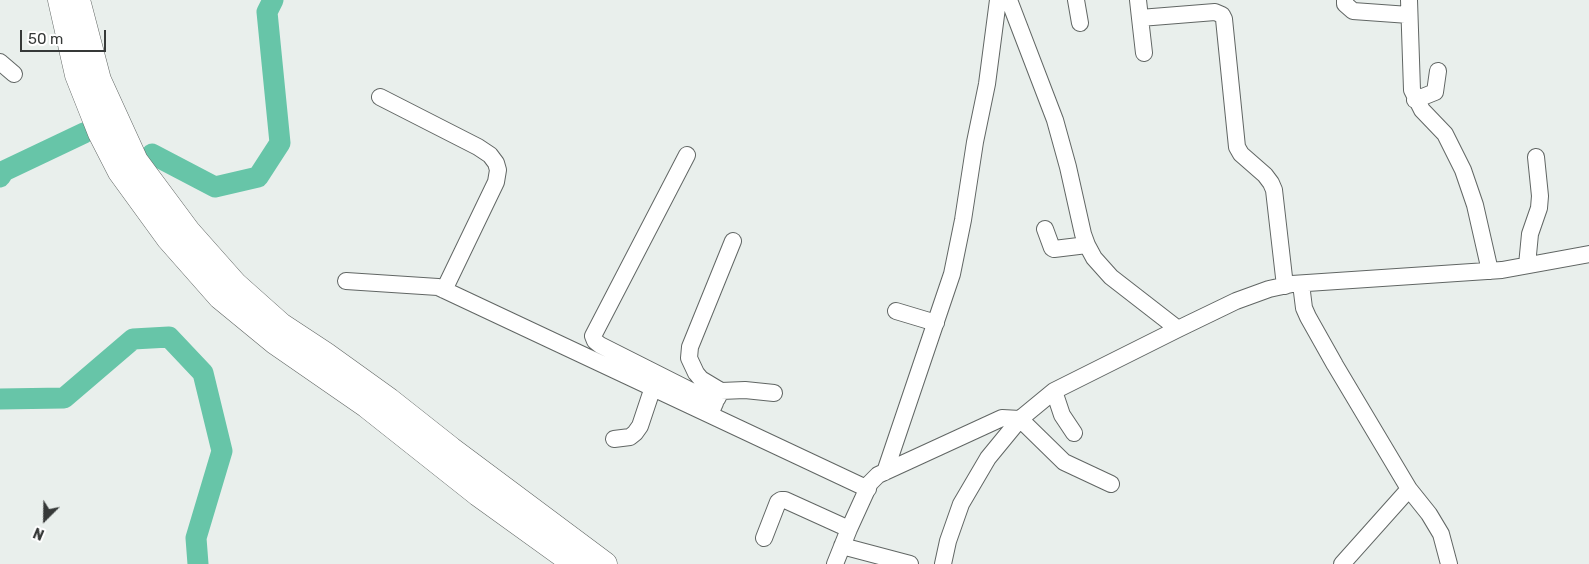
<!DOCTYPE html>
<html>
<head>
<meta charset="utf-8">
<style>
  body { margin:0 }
  #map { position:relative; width:1589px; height:564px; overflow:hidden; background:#e9efec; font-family:Rubik,sans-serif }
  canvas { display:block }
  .north { position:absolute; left:20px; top:494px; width:50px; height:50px; -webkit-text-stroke:4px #fff; paint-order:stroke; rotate:203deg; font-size:14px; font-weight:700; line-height:20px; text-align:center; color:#363938 }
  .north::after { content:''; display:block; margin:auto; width:18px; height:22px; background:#363938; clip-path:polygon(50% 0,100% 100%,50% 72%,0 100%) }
  .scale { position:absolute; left:20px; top:30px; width:86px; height:22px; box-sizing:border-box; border:2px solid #363938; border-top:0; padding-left:6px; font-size:15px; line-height:18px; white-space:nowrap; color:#363938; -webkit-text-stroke:4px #fff; paint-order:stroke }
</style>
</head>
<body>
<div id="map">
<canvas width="1589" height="564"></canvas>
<div class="north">N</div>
<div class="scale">50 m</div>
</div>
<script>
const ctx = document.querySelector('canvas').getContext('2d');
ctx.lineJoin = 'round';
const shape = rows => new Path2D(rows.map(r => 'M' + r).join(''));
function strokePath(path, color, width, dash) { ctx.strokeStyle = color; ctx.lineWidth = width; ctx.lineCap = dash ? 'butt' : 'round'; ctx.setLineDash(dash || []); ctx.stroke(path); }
const river = shape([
  [152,154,215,187,258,177,280,143,267,12,273,0],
  [0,177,4,171,84,133],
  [0,399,64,398,133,339,169,337,203,373,222,451,196,538,198,564]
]);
const minor = shape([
  [1009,0,1055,120,1068,167,1083,234,1087,245,1094,258,1111,277,1178,329],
  [1076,0,1080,23],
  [1138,0,1140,18,1215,12,1222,15,1224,19,1237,147,1241,154,1265,175,1271,183,1274,190,1285,286],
  [1345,0,1345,4,1353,11,1409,15],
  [1409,0,1412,90,1422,110,1445,134,1463,170,1475,205,1490,271],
  [1140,18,1144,53],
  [0,62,14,74],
  [380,97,478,147,490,155,496,163,498,170,496,182,444,290],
  [1415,100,1435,92,1438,71],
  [687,155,593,336,595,341,600,345,715,403,710,414],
  [1045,229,1052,248,1054,249,1087,245],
  [1527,265,1530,234,1539,208,1540,196,1536,157],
  [346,281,438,287,868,489],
  [1301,284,1304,308,1308,317,1335,365,1409,489,1342,564],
  [896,311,936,323],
  [721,391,701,379,696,373,689,358,690,347,733,241],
  [1054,391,1062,415,1074,433],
  [717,399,721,391,745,390,774,393],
  [614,439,630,437,635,433,640,426,653,387],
  [885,472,952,274,963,220,975,142,987,84,998,0],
  [1409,489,1429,514,1441,534,1449,564],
  [764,538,778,502,781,500,785,500,849,529],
  [842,546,910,564],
  [835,564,849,529,870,483,878,475,1002,418,1020,419,1064,462,1111,484],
  [943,564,948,541,961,504,988,458,1020,419,1054,391,1178,329,1236,301,1269,289,1292,284,1502,270,1589,254]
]);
const highway = shape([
  [60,0,77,75,100,133,120,172,168,238,220,297,276,343,367,406,478,494,575,564],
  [78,0,99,80,136,161,188,231,235,284,281,325,325,354,389,400,451,449,605,564]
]);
strokePath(river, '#67c5a8', 21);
strokePath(minor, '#616664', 18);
strokePath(highway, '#616664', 25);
strokePath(minor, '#fff', 16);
strokePath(highway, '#fff', 24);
</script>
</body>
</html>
